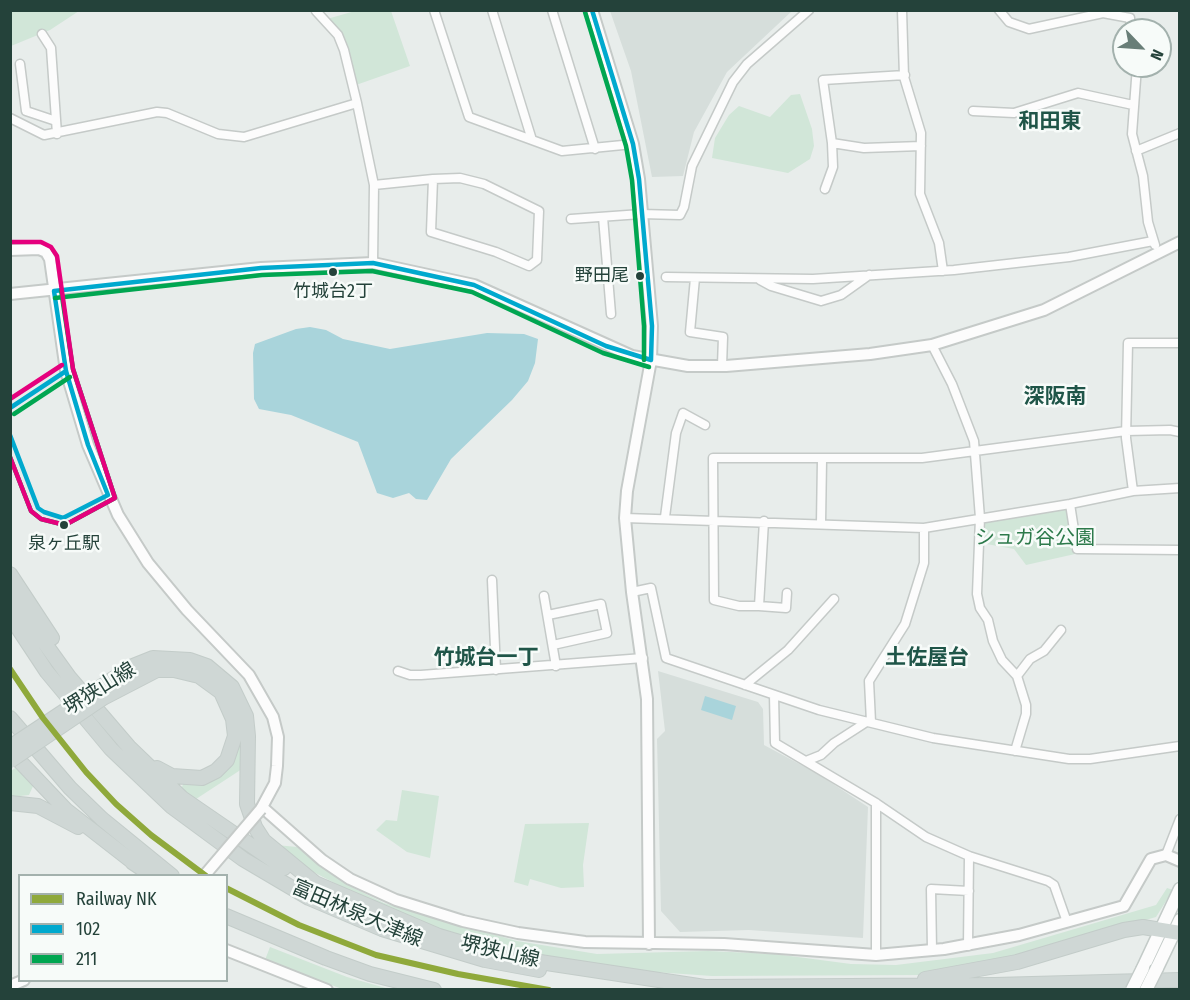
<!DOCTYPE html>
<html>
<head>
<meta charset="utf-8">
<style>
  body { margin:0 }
  #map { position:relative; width:1190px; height:1000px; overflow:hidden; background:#e8edeb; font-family:"Fira Sans Condensed",sans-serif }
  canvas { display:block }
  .frame { position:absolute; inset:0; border:12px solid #24423a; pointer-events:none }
  .legend { position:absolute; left:18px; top:874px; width:210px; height:108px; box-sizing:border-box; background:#f7fbf9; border:2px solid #a3b1ad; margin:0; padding:8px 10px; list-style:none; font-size:18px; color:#24423a }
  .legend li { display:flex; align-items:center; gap:12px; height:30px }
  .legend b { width:30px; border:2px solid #a3b1ad }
  .north { position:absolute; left:1112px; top:18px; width:60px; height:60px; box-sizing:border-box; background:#f7fbf9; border:2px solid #a3b1ad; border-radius:50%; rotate:115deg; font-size:16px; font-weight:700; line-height:24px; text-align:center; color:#24423a }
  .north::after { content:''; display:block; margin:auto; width:21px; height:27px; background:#697e78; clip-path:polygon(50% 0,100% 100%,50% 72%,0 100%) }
</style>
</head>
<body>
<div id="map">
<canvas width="1190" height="1000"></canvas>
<div class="frame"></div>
<ul class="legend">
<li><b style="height:8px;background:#8fa93b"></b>Railway NK</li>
<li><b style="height:8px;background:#00a9ce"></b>102</li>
<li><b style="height:8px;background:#00a651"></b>211</li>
</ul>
<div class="north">N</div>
</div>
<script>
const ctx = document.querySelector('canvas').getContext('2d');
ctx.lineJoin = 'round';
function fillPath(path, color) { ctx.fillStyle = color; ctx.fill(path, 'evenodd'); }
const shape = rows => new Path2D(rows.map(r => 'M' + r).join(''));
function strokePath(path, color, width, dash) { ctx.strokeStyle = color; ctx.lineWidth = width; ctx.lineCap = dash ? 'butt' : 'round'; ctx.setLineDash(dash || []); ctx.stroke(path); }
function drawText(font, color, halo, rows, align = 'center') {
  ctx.font = font + ' "Fira Sans Condensed","Noto Sans JP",sans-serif'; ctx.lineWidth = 5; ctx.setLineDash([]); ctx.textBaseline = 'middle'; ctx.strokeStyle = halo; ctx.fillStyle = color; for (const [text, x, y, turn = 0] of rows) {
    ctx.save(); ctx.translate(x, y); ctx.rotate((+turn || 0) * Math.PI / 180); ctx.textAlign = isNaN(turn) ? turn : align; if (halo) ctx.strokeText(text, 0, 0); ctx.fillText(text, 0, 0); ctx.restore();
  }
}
const built = shape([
  [610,11,610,10,792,11,727,72,694,132,683,176,652,177,631,71],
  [658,671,758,702,763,709,764,745,818,774,868,807,863,938,749,930,680,932,661,911,657,739,665,731]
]);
const green = shape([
  [10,11,79,11,50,30,11,46],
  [355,11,391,11,410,66,356,85,344,37,327,19],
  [800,94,812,129,814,146,810,159,788,173,712,158,715,138,729,115,739,106,770,117,791,95],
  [1067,508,1075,554,1026,565,1014,549,981,543,982,525,986,521],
  [244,729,242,769,193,801,181,790,183,784,202,783,227,768,237,753,240,731],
  [18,766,34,784,29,795,11,797,11,771],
  [402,790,439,796,430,858,407,852,376,830,386,820,397,821],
  [589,823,583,865,584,887,561,888,530,879,528,886,514,882,525,824],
  [276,845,297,847,348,885,384,903,517,941,597,954,708,951,775,954,851,964,896,965,993,953,1156,905,1167,888,1173,890,1156,917,995,963,919,975,712,976,640,971,572,962,455,937,346,889,298,864],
  [270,947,347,977,389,989,342,989,265,960]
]);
const water = shape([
  [310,327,326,330,343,339,390,349,487,333,524,334,538,339,535,363,528,381,512,400,451,459,427,500,416,499,409,493,393,498,377,493,358,442,291,415,259,409,254,399,253,353,255,344,296,329],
  [705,696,736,706,732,720,701,710]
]);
const minor = shape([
  [434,10,469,117,562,151,633,144],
  [492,10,532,140],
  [552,10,595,149],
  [902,10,904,77,921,133,920,194,939,243,943,271],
  [999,10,1009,22,1029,29,1103,13,1130,18,1131,30],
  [316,11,338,35,344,50,357,103,374,185,373,263],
  [42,34,51,48,57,134],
  [20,64,26,111,56,121],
  [1137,66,1132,134,1143,176,1148,222,1155,245],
  [973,111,1014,113,1078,93,1133,105],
  [10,118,44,135,157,112,167,113,218,134,244,137,357,103],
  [832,143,864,148,921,146],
  [1136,151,1180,133],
  [374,185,433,179,460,178,484,184,539,211,537,260,529,266,496,252,431,232,433,179],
  [825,189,833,167,832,143,823,80,905,75],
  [603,217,611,314],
  [571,219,641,214,680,215,684,207,692,166,733,82,747,64,809,10],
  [666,277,813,279,954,270,1069,257,1153,241],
  [695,278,690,332,723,337,722,366],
  [760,280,771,286,821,301,841,295,869,275],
  [932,345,952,384,974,441,980,518,977,594,980,608,988,620,993,641,1002,660,1017,676,1026,705,1026,714,1015,751],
  [1133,491,1126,438,1128,343,1180,343],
  [1070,504,1077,549,1180,550],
  [665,517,676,433,683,413,705,425],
  [625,518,924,528,1070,504,1133,491,1180,488],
  [764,521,759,606,739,606,714,600,713,458,922,458,1126,431,1170,430,1180,432],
  [821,523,822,460],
  [492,580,496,670],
  [632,592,651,588,666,658,819,710,933,738,1069,759,1090,759,1180,746],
  [544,596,556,666],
  [759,606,786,608,787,593],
  [548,615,601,604,607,633,553,645],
  [398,671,410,675,421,675,643,658],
  [1017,676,1030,659,1044,651,1061,630],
  [745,685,788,650,834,599],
  [774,695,775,743,876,803,926,837,969,856,1048,881,1054,885,1067,922],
  [871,722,869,681,905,624,924,563,924,528],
  [806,761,821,755,834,743,868,721],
  [1166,855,1180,819],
  [968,946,969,856],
  [932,950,931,889,969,891],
  [876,955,876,803]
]);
const tertiary = shape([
  [592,10,633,144,639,179,652,326,651,360,627,491,625,518,632,592,647,699,649,944],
  [10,250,39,249,46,252,50,259,66,371,88,445,118,515,148,563,187,610,249,675,273,717,278,737,277,766,275,783,261,809],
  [10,294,261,268,373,263,474,285,632,356,688,366,726,366,870,354,932,345,1044,310,1180,242],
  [262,807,322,860,350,879,396,900,463,921,518,933,585,942,724,944,876,955,944,949,1019,935,1124,906,1151,859,1166,855,1180,861],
  [226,950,327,990],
  [10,986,24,980]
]);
const secondary = shape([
  [1143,968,1180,889],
  [1157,968,1180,920]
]);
const primary = shape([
  [10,574,52,638],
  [10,595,69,677,129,747,182,798,284,868],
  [10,616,47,672,111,749,171,806,243,859,309,898,382,929,485,960,539,970],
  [96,690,133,666,153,658,190,660,207,666,232,687,246,716,248,736,247,804,255,827,264,841,315,883,439,936,486,950,540,962,705,987,995,985,1180,980],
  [103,698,157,670,174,670,199,676,221,692,233,719,235,736,227,760,216,771,202,778,172,776,157,768],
  [10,718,70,788,102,819,172,876],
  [10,751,66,810,138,866],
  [10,803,38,806,78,827],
  [132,862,153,876],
  [226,916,326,958,370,974,434,990],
  [925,979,1017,962,1124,930,1143,927,1180,933]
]);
const tertiaryBridge = shape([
  [204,876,261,809]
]);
const secondaryBridge = shape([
  [1132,990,1143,968],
  [1146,990,1157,968]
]);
const primaryBridge = shape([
  [10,747,96,690],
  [10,761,103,698]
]);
const bus1 = shape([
  [592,10,633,144,639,179,652,326,651,360],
  [54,291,261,268,373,263,474,285,606,346,651,360],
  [10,408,66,371],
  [10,435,38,508,44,512,63,518,108,495,88,445,66,371,54,291]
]);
const bus2 = shape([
  [585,12,626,146,632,180,644,326,644,360],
  [55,298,262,275,372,271,472,292,603,353,649,367],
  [14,414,70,377],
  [10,457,31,511,41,519,65,525,115,498,73,369,61,290]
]);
const bus3 = shape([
  [10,242,41,242,51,247,57,256,73,369,115,498,65,525,41,519,31,511,10,457],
  [10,399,62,365]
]);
const rail1 = shape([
  [10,669,43,718,86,772,116,804,151,835,206,876],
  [226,888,299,925,376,955,458,974,549,990]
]);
const markers = [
  [333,272,5,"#24423a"],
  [640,276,5,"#24423a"],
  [64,525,5,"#24423a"]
];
const busNames = [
  ["野田尾",629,276,"right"],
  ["竹城台2丁",333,292],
  ["泉ヶ丘駅",64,544]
];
const parkNames = [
  ["シュガ谷公園",1035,538]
];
const streetNames = [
  ["堺狭山線",100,689,-32],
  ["富田林泉大津線",357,914,23],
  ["堺狭山線",500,952,13]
];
const neighbourhoodNames = [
  ["和田東",1050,122],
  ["深阪南",1055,397],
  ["竹城台一丁",486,658],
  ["土佐屋台",927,658]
];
fillPath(built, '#d6dedb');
fillPath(green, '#d1e6d8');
fillPath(water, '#a9d4db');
strokePath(minor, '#c5cac8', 11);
strokePath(tertiary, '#c5cac8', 14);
strokePath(secondary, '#c3cbc8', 15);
strokePath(primary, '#c3ccc9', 16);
strokePath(minor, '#fcfcfc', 8);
strokePath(tertiary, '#fcfcfc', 10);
strokePath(secondary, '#fcfcfc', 12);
strokePath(primary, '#cfd7d5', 14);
strokePath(tertiaryBridge, '#c5cac8', 14, []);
strokePath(secondaryBridge, '#c3cbc8', 15, []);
strokePath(primaryBridge, '#c3ccc9', 16, []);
strokePath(tertiaryBridge, '#fcfcfc', 10);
strokePath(secondaryBridge, '#fcfcfc', 12);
strokePath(primaryBridge, '#cfd7d5', 14);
strokePath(bus1, '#00a9ce', 4.5);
strokePath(bus2, '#00a651', 4.5);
strokePath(bus3, '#e5007d', 4.5);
strokePath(rail1, '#8fa93b', 6);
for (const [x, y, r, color] of markers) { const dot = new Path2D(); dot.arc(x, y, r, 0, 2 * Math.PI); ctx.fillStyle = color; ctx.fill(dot); strokePath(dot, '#f7fbf9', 2); }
drawText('18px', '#24423a', '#f7fbf9', busNames);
drawText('20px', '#2d7a4b', '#f7fbf9', parkNames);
drawText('20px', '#24423a', '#f7fbf9', streetNames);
drawText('bold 21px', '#1f5548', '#f7fbf9', neighbourhoodNames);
</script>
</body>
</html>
